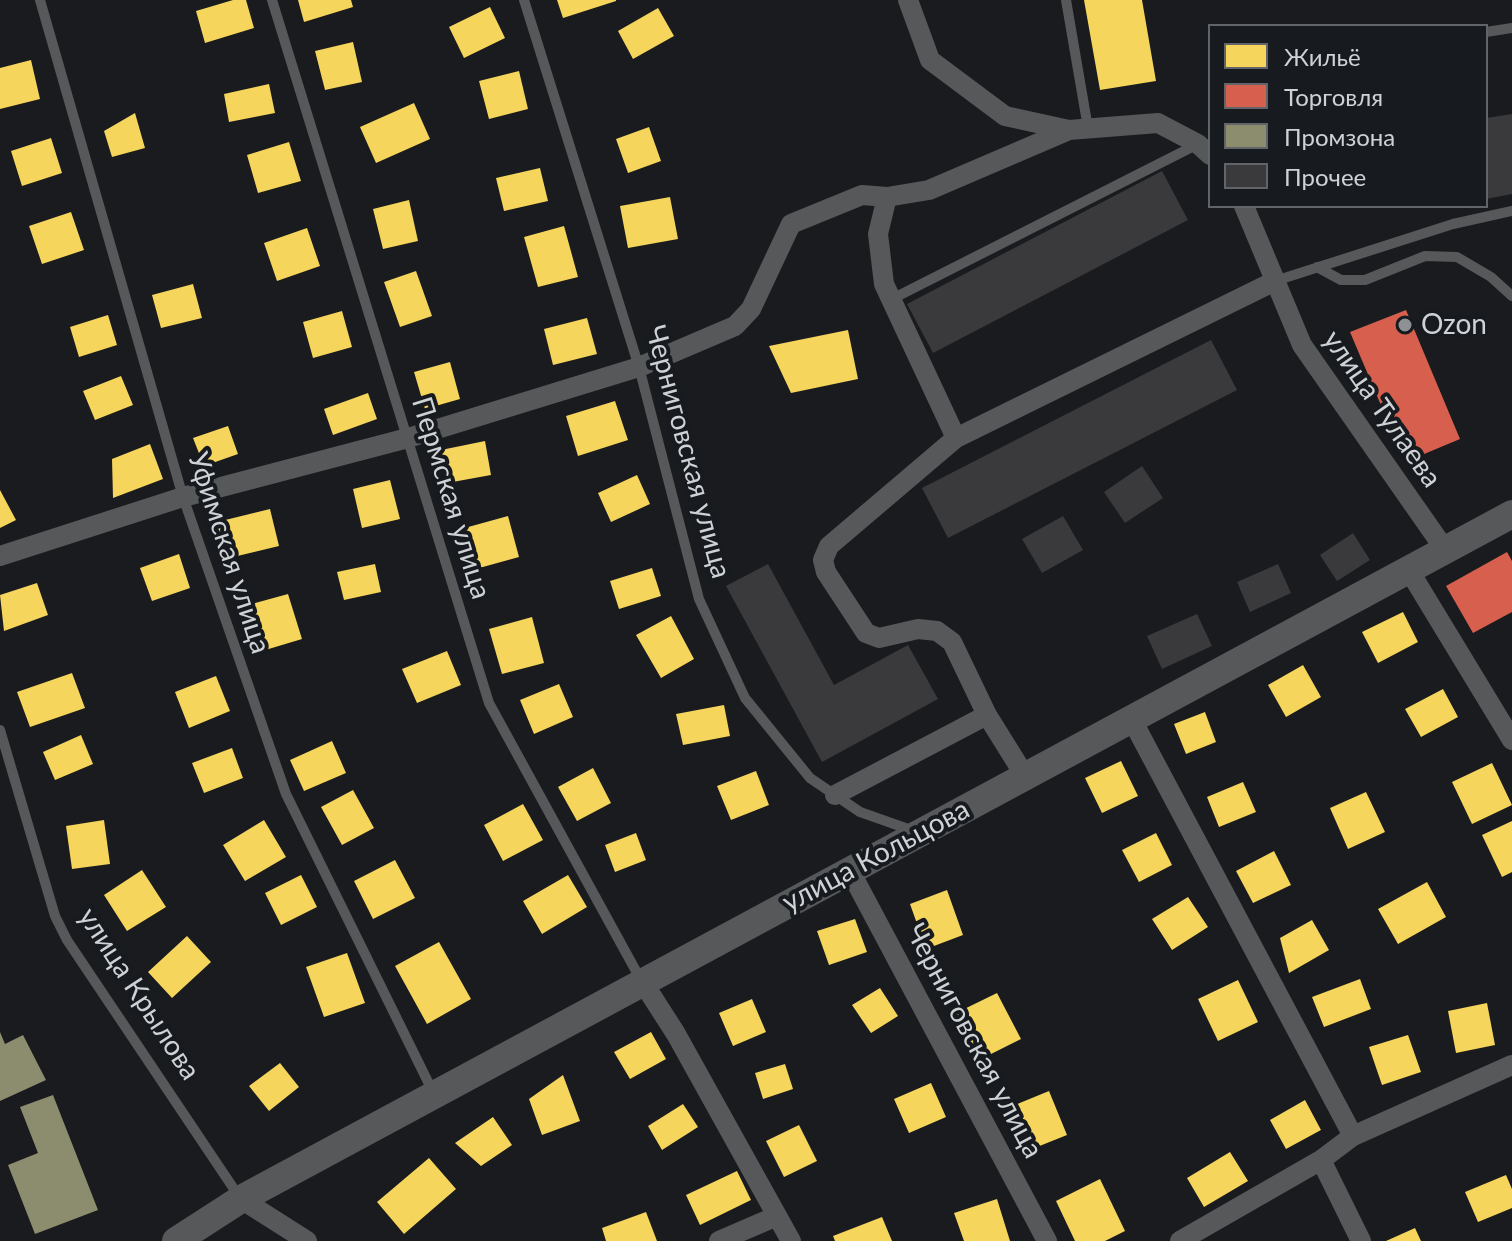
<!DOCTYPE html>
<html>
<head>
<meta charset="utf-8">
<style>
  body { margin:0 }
  #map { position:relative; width:1512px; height:1241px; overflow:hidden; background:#191b1e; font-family:Lato,sans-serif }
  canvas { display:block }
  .legend { position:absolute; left:1208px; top:24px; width:280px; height:184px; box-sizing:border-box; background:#171b20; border:2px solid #616468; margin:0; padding:10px 14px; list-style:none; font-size:24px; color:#cfd2d5 }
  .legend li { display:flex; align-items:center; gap:16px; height:40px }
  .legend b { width:40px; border:2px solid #616468 }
</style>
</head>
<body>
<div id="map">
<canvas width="1512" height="1241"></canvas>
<ul class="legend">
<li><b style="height:22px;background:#f6d55c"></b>Жильё</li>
<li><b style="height:22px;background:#d6604d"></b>Торговля</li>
<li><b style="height:22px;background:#8c8c6e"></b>Промзона</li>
<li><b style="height:22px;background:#3a3a3c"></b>Прочее</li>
</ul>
</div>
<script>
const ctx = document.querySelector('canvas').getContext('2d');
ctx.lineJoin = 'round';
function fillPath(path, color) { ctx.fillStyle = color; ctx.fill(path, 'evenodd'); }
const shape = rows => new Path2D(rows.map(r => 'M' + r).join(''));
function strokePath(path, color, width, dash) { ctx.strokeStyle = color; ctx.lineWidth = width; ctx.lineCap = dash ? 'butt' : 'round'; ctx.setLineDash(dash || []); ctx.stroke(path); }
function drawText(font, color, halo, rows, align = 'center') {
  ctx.font = font + ' Lato,sans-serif'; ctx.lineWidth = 8; ctx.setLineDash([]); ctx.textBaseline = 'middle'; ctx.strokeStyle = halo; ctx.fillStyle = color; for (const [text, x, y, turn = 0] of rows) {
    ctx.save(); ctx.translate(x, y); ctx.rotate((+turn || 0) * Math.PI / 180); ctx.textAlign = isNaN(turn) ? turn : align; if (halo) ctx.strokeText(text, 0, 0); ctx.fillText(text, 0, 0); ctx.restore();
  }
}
const homes = shape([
  [233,0,246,0,254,28,205,43,196,11],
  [298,0,351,0,353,7,304,22],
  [557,0,616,0,616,1,563,18],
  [1084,0,1142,0,1156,81,1100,90],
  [490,7,505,38,464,58,449,27],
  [658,8,674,36,633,59,618,31],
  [353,42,362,82,325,90,315,51],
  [31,60,40,99,0,109,0,68],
  [519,71,528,109,489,119,479,81],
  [269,84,275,113,229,122,224,94],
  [414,103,430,139,376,163,360,127],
  [135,113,145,148,112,157,104,131],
  [649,127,661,161,628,173,616,139],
  [51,138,62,173,22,186,11,151],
  [289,142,301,181,258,193,247,155],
  [540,168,548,201,504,211,496,178],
  [670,197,678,239,628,248,620,206],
  [409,200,418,241,383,249,373,209],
  [71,212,84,250,42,264,29,226],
  [564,226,578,277,538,287,524,237],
  [307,228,320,266,277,281,264,243],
  [416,271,432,316,400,327,384,282],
  [193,284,202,318,161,328,152,295],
  [342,311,352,347,313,358,303,322],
  [108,315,117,345,79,357,70,327],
  [587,318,597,354,553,365,544,329],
  [848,330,858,379,791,393,769,346],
  [450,362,460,399,425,409,414,372],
  [121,376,133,405,95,420,83,391],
  [368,393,377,419,333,435,324,409],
  [615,401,628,440,578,456,566,416],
  [228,426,238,454,204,466,193,438],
  [485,441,491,475,447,483,441,450],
  [150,444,163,479,113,498,112,459],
  [637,475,650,504,611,522,598,493],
  [390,480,400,519,362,528,353,489],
  [0,490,16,520,0,528],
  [270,509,279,546,225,559,217,522],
  [508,516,519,557,472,570,461,529],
  [179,554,190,588,152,601,140,568],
  [375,564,381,592,344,600,337,572],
  [652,568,661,596,619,609,610,581],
  [37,583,48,615,4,631,0,595],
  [288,594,302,639,262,651,248,605],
  [1403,612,1418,642,1378,663,1362,632],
  [671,616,694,659,661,678,636,635],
  [532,617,544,663,502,674,489,629],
  [447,651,461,685,417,703,402,669],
  [1303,665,1321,697,1286,717,1268,685],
  [72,673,85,708,30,727,17,692],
  [216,676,230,711,189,728,175,692],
  [559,684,573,717,534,734,520,700],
  [1443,689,1458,717,1421,737,1405,709],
  [724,705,730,736,683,745,676,714],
  [1205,712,1216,742,1186,754,1174,724],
  [81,735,93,764,55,780,43,752],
  [332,741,346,773,304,791,290,760],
  [232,748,243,778,204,793,192,763],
  [1121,761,1138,796,1102,813,1085,778],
  [1492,763,1512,805,1472,824,1452,782],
  [593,768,611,803,577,821,558,787],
  [756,771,769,805,731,820,717,786],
  [1243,782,1256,812,1219,827,1207,797],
  [353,790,374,828,342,845,321,807],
  [1366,792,1385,832,1348,849,1330,808],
  [523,804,543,840,503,861,484,825],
  [104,820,110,864,72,869,66,826],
  [264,820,286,857,245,881,223,845],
  [1512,821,1512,872,1502,877,1482,835],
  [636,833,646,860,615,872,605,845],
  [1156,833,1172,865,1139,882,1122,850],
  [1274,851,1291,885,1253,903,1236,871],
  [395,860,415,898,373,919,354,881],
  [142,870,166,907,127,931,104,895],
  [301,875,317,907,281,925,265,893],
  [568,875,587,907,542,934,523,901],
  [1427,882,1446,917,1398,944,1378,909],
  [947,890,963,935,926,949,910,904],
  [1188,897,1208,927,1172,950,1152,919],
  [855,919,867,952,829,965,817,931],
  [1312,920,1329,950,1289,973,1280,938],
  [187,936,211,962,172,998,148,972],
  [439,942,471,999,427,1024,395,966],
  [347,953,365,1003,324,1017,306,967],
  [1360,979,1371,1009,1324,1027,1312,997],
  [1238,980,1258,1022,1218,1041,1198,999],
  [880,988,898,1016,871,1033,852,1005],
  [997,993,1021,1039,977,1061,954,1014],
  [752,999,766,1032,733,1046,719,1013],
  [1487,1003,1495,1045,1456,1053,1448,1011],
  [651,1032,666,1059,630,1079,614,1052],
  [1408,1035,1421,1072,1382,1085,1369,1047],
  [280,1063,299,1087,269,1111,249,1086],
  [785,1064,793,1089,763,1099,755,1073],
  [563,1075,580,1121,542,1135,529,1099],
  [931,1083,946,1117,909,1133,894,1099],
  [1049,1091,1067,1135,1027,1151,1010,1107],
  [1305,1100,1321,1130,1286,1149,1270,1120],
  [683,1104,698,1127,662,1150,648,1126],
  [493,1117,512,1145,481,1166,455,1143],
  [799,1125,817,1161,784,1177,766,1141],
  [1230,1152,1248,1181,1204,1207,1187,1178],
  [429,1158,456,1189,404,1234,377,1202],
  [737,1171,751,1200,700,1225,686,1195],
  [1506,1175,1512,1189,1512,1208,1478,1222,1465,1192],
  [1100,1179,1125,1231,1105,1241,1075,1241,1056,1201],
  [997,1199,1010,1241,964,1241,954,1213],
  [646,1212,657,1241,606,1241,602,1228],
  [882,1217,892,1241,835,1241,833,1236],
  [1415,1228,1421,1241,1386,1241]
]);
const shops = shape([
  [1406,310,1460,439,1405,462,1350,332],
  [1507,552,1512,561,1512,612,1473,633,1446,586]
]);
const industry = shape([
  [0,1032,5,1044,23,1035,46,1080,0,1101],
  [53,1095,98,1210,35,1234,8,1165,38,1153,20,1107]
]);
const building = shape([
  [1512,114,1512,194,1486,199,1486,118],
  [1162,171,1188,220,933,353,907,304],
  [1211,340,1237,390,948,538,922,488],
  [1142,466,1163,498,1125,523,1104,492],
  [1063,516,1083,550,1042,573,1022,539],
  [1353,533,1370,560,1337,581,1320,555],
  [768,564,834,685,908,645,938,699,822,762,726,586],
  [1278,564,1291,593,1250,612,1237,582],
  [1197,614,1212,646,1162,669,1147,636]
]);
const lane = shape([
  [40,0,183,497,286,794,433,1092],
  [272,0,489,703,642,982],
  [524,0,639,367,699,599,745,698,810,778,860,812,914,831],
  [1066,0,1088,128],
  [1486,32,1512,28],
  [1317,267,1341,280,1365,280,1425,256,1457,257,1491,277,1512,296],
  [1275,281,1453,224,1512,211],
  [890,300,1198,144],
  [0,730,55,916,67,940,240,1198]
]);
const street = shape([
  [908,0,930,60,1005,116,1069,130,1158,123,1198,144,1210,155],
  [887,197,878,234,884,284,956,438],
  [1244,206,1302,345,1446,551],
  [0,556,183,497,408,438,639,367,735,326,751,309,791,224,862,195,887,197,929,190,1069,130],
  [1410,572,1512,740],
  [1131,718,1353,1136],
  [1025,776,987,715,952,642,937,631,918,629,879,638,866,633,826,572,823,560,829,546,956,438,1275,281],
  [835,795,987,715],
  [849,869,1047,1241],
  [644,984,676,1034,791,1241],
  [1321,1160,1361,1241],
  [241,1199,307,1241],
  [719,1241,777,1216],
  [1180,1241,1321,1160,1353,1136,1512,1065]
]);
const secondary = shape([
  [176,1241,241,1199,1512,514]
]);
const markers = [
  [1405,325,8,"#8f9295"]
];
const poiNames = [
  ["Ozon",1421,325]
];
const streetNames = [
  ["улица Тулаева",1382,409,55],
  ["Черниговская улица",688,452,75],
  ["Пермская улица",451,498,73],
  ["Уфимская улица",229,553,72],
  ["улица Кольцова",876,856,-28],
  ["улица Крылова",139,994,57],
  ["Черниговская улица",974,1041,62]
];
fillPath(homes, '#f6d55c');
fillPath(shops, '#d6604d');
fillPath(industry, '#8c8c6e');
fillPath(building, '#3a3a3c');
strokePath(lane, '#56585a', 10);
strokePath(street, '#56585a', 20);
strokePath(secondary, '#56585a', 28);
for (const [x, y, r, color] of markers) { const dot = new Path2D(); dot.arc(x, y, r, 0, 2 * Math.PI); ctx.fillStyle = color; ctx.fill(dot); strokePath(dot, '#171b20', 3); }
drawText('28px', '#cfd2d5', '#171b20', poiNames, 'left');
drawText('28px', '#cfd2d5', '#171b20', streetNames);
</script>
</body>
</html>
